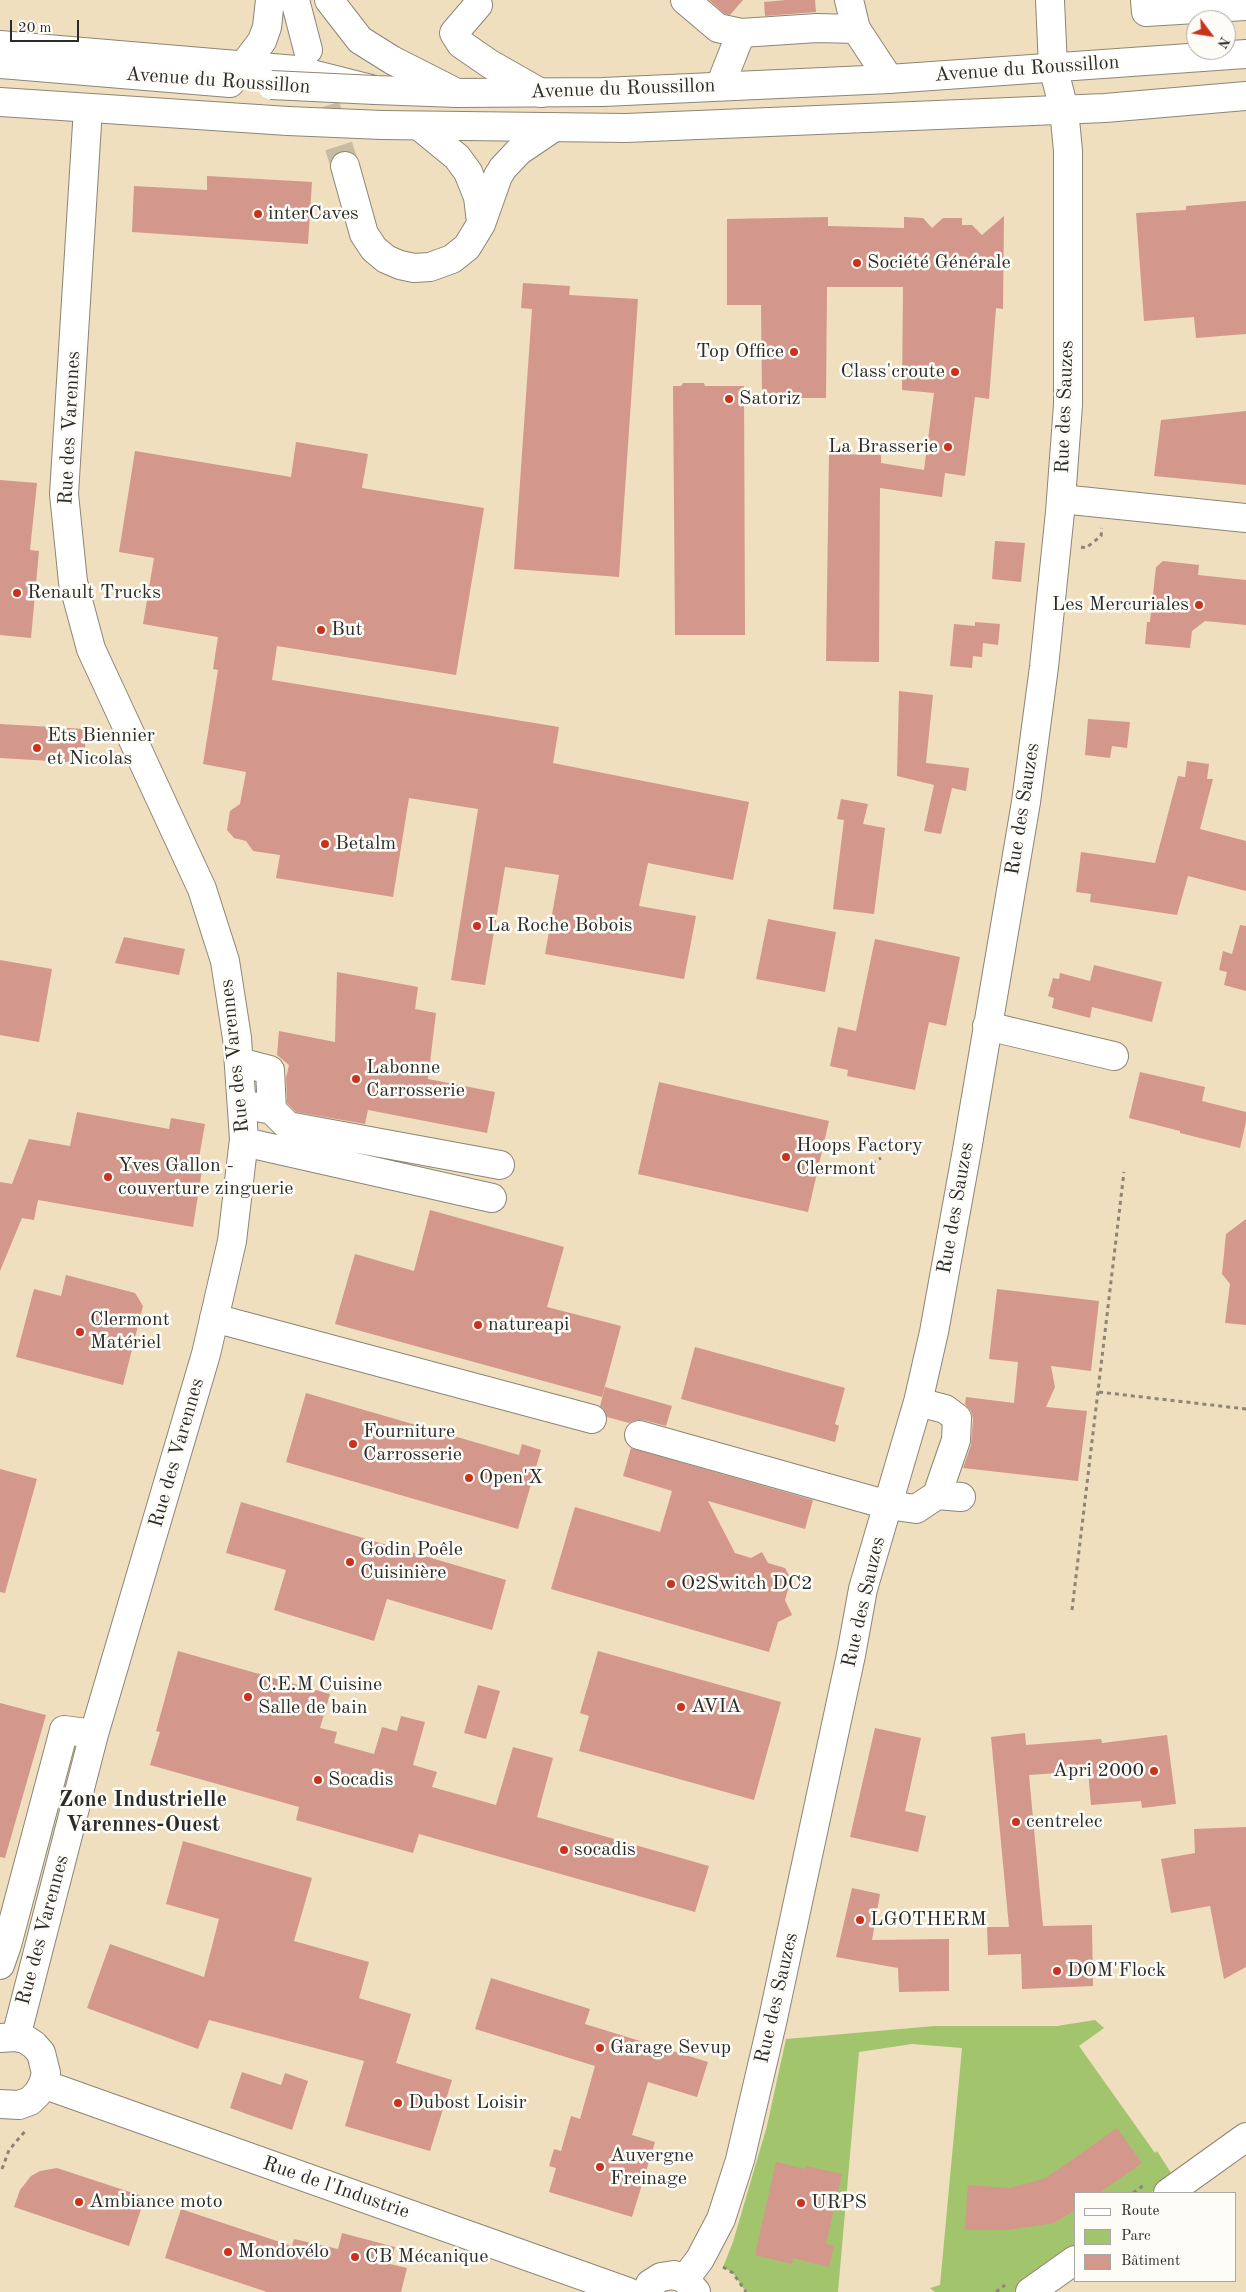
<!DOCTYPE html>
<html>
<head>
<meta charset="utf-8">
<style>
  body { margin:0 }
  #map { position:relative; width:1246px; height:2292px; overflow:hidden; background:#efdfbf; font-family:"Old Standard TT",serif }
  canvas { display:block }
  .legend { position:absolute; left:1074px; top:2192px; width:162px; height:90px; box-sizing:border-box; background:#fdfcf7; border:1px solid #a9a8a5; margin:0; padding:6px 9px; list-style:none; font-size:15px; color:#2b2b2b }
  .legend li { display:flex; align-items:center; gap:10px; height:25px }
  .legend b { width:25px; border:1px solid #a9a8a5 }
  .north { position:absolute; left:1186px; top:10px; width:50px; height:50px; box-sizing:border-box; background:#fdfcf7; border:1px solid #a9a8a5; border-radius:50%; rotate:121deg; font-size:14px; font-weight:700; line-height:20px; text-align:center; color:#2b2b2b }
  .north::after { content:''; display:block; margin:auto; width:18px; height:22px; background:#c8321e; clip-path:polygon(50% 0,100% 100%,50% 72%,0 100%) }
  .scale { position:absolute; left:10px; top:20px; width:69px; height:22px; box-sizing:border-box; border:2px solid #2b2b2b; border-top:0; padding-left:6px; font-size:15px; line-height:18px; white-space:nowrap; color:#2b2b2b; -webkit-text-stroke:4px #fdfcf7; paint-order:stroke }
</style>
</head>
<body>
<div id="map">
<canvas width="1246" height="2292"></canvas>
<ul class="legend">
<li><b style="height:6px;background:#fff"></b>Route</li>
<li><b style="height:14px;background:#a2c46d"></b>Parc</li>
<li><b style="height:14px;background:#d4978b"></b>Bâtiment</li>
</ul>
<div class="north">N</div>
<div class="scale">20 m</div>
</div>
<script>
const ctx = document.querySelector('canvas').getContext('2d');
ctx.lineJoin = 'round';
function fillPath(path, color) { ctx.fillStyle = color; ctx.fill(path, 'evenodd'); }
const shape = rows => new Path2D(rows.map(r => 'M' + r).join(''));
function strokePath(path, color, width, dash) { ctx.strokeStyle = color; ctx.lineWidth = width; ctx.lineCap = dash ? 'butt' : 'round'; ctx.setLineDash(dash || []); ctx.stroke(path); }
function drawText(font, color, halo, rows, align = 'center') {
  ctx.font = font + ' "Old Standard TT",serif'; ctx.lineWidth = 5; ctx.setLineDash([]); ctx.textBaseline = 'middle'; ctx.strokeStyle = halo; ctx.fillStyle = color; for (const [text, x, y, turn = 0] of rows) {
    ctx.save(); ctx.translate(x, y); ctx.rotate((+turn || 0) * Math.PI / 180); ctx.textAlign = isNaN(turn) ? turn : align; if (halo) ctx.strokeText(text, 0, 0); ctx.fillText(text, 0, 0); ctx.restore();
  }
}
const green = shape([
  [1095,2020,1104,2028,1079,2046,1155,2153,1157,2151,1173,2176,1150,2193,1075,2193,1075,2248,1014,2292,935,2292,930,2288,940,2285,962,2048,912,2044,859,2052,838,2292,746,2292,733,2273,723,2267,733,2242,767,2126,786,2039,935,2026,1057,2026]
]);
const building = shape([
  [709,0,743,0,730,15,725,14],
  [786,0,815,0,816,12,765,16,764,2],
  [207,176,312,182,308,244,132,232,134,186,207,190],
  [1246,201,1246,334,1196,338,1194,317,1144,321,1136,213,1186,210,1186,206],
  [1004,216,1003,309,996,308,989,399,975,397,965,476,945,473,942,497,880,488,879,662,826,661,829,454,881,455,881,463,924,470,934,393,902,390,903,287,827,287,826,398,762,398,761,305,727,305,727,219,828,217,828,226,904,228,904,217,923,218,932,228,943,218,962,218,962,225,972,225,982,235],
  [523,283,570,286,569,295,638,299,619,577,514,569,532,309,521,308],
  [683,383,704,383,705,386,744,386,745,635,675,635,673,386,681,386],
  [1246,411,1246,485,1154,476,1161,420],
  [296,442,368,454,362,488,484,508,456,675,277,646,272,680,559,727,553,763,749,802,733,880,648,863,639,906,696,916,684,979,545,954,559,875,505,867,485,985,451,980,478,809,409,798,393,897,276,878,280,855,253,851,246,841,234,838,227,830,230,811,240,804,246,772,203,764,218,670,213,669,218,637,143,624,154,558,119,552,135,451,291,477],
  [0,480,37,483,30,550,39,551,31,638,0,635],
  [995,541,1025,543,1021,582,992,579],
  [1163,561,1199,565,1198,575,1246,580,1246,625,1205,621,1192,631,1190,648,1145,644,1147,622,1150,622,1156,567],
  [975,622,1000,624,998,645,983,643,982,657,973,656,972,668,950,666,954,624,975,626],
  [899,691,933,695,926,763,969,768,966,791,952,788,941,834,924,831,934,785,897,776],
  [1088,719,1130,722,1127,748,1112,746,1110,758,1085,755],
  [0,724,86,729,84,763,0,758],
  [1187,761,1209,764,1207,779,1213,779,1200,829,1246,841,1246,891,1188,876,1177,915,1090,902,1091,894,1076,892,1081,852,1155,863,1178,776,1185,777],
  [841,799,868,804,863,824,885,828,874,914,833,909,844,820,837,819],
  [768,919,836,932,825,992,756,979],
  [1240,925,1246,926,1246,991,1224,985,1227,972,1219,970,1223,951,1232,954],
  [124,937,185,949,179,975,115,963],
  [875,939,960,957,946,1026,929,1022,915,1090,847,1076,848,1070,830,1066,838,1027,856,1031],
  [0,960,52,969,39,1042,0,1035],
  [1094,965,1162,982,1152,1022,1092,1007,1090,1018,1052,1008,1054,998,1048,996,1053,978,1059,979,1060,973,1090,981],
  [337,972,418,987,415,1009,436,1013,428,1079,495,1092,487,1133,368,1110,365,1124,296,1112,287,1103,286,1078,289,1065,277,1055,279,1031,335,1042],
  [1140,1072,1205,1087,1202,1101,1246,1112,1246,1122,1240,1148,1180,1133,1180,1131,1129,1118],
  [659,1082,829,1121,808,1212,638,1174],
  [77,1112,169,1129,171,1118,205,1124,197,1169,202,1170,193,1227,38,1200,34,1220,22,1218,0,1271,0,1182,12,1184,29,1139,70,1146],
  [430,1210,564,1247,547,1307,621,1326,602,1397,335,1324,355,1254,414,1271],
  [1246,1219,1246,1325,1225,1323,1230,1284,1222,1274,1226,1234],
  [66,1275,135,1293,143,1306,123,1385,16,1357,34,1289,61,1296],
  [997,1289,1099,1301,1091,1371,1051,1366,1055,1387,1046,1407,1087,1411,1078,1481,963,1468,971,1445,973,1419,971,1411,965,1404,966,1397,1014,1403,1018,1362,989,1359],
  [695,1347,845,1388,835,1424,839,1426,835,1442,681,1399],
  [605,1387,672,1406,666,1426,643,1420,636,1420,629,1423,607,1417,603,1408,600,1406],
  [306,1393,519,1455,522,1444,541,1450,518,1529,286,1462],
  [631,1448,813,1500,805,1529,708,1501,735,1553,751,1558,762,1552,768,1563,785,1568,791,1579,785,1600,792,1615,778,1622,769,1652,551,1589,575,1507,660,1532,672,1491,623,1476],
  [0,1469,37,1479,5,1593,0,1592],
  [241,1502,506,1580,492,1630,387,1599,374,1641,274,1610,286,1570,226,1553],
  [178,1651,330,1694,320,1728,337,1732,334,1743,374,1754,382,1727,397,1731,401,1716,425,1722,413,1765,437,1772,432,1787,496,1805,513,1747,553,1758,537,1817,709,1866,695,1912,419,1834,413,1853,296,1820,299,1807,150,1765,160,1732,156,1731],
  [598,1651,781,1702,754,1800,579,1751,589,1716,580,1713],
  [478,1685,500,1691,486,1739,464,1733],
  [0,1703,46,1715,5,1858,0,1857],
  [875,1728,921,1738,905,1811,926,1816,918,1852,850,1837],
  [1025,1733,1026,1745,1101,1739,1102,1743,1167,1735,1176,1804,1142,1808,1141,1801,1091,1805,1088,1771,1029,1775,1043,1926,1092,1925,1093,1986,1022,1989,1021,1954,988,1955,987,1927,1009,1927,991,1737],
  [1246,1827,1246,1967,1224,1979,1210,1906,1171,1913,1161,1859,1195,1853,1194,1829],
  [183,1841,312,1878,294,1941,369,1962,359,1998,411,2014,396,2063,452,2080,430,2151,345,2126,364,2061,209,2020,198,2049,87,2008,110,1944,204,1977,219,1919,166,1904],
  [852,1888,880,1894,872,1940,949,1939,949,1991,899,1992,898,1968,836,1957],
  [491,1978,590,2009,585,2024,708,2062,697,2097,648,2082,632,2135,655,2142,632,2217,549,2192,556,2168,549,2166,554,2149,561,2151,571,2116,580,2119,595,2066,475,2029],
  [242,2072,281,2085,285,2073,308,2081,292,2130,230,2108],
  [1117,2128,1142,2163,1099,2193,1075,2193,1075,2210,1054,2223,1008,2230,965,2230,968,2185,1010,2188,1046,2178],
  [776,2162,805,2169,806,2166,842,2174,826,2244,834,2246,829,2267,793,2258,792,2264,755,2255],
  [57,2168,145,2197,129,2246,14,2207,20,2190,31,2176,40,2171],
  [181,2209,292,2246,294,2239,338,2249,342,2233,395,2247,390,2264,407,2268,401,2292,267,2292,165,2258]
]);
const minorTunnel = shape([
  [313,66,345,166]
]);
const path = shape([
  [1081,547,1086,548,1101,536,1102,528],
  [819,1167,854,1173,881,1158],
  [1099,1392,1246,1409],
  [1072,1610,1124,1172],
  [2,2169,9,2150,27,2129],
  [1133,2193,1144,2185],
  [723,2267,733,2273,746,2292],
  [996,2292,1005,2285]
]);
const minor = shape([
  [295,0,308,50],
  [329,0,360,40,392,60,457,93],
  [685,0,718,28,741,33],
  [849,0,856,29],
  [1145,0,1146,12,1246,6],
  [478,5,454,33,461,44,490,64,541,93],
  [243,66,262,41,267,27,270,0],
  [720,86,741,33,817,28,856,29,889,79],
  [419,126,457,157,468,172,478,197,481,222],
  [345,166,364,234,374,249,386,259,400,265,414,268,430,267,452,259,467,247,481,224,498,176,503,168,519,151,553,128],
  [1061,499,1246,518],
  [987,1026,1114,1056],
  [239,1062,270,1070,272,1110],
  [242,1104,272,1110,288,1126,500,1165],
  [244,1142,492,1198],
  [214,1318,592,1419],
  [918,1402,945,1409,957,1418,956,1440,937,1495],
  [639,1435,888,1505,916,1509,937,1495,961,1497],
  [0,1965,7,1945,64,1730,94,1734],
  [16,2037,94,1734,206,1354,232,1241,244,1139,237,1038,225,961,202,889,91,649,73,582,64,494,88,108],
  [0,2038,16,2037,25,2039,34,2045,41,2053,46,2073,43,2084,38,2093,30,2101,19,2105,0,2104],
  [43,2084,628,2292],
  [1168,2193,1246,2137],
  [685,2279,700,2259,721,2219,740,2160,772,2023,851,1655,863,1589,918,1402,934,1332,967,1150,1026,802,1044,667,1060,512,1068,405,1068,151,1064,109,1053,67,1050,0],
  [646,2292,650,2284,661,2277,674,2275,685,2279,696,2292],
  [1030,2292,1075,2260]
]);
const major = shape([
  [0,45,296,70,375,90,457,93,603,92,889,79,1246,54],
  [0,64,230,83],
  [0,102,288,121],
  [382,125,626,128,1105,108,1246,96]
]);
const majorBridge = shape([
  [271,85,375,90],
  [288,121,382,125]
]);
const markers = [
  [258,214,5,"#c8321e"],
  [857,263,5,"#c8321e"],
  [794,352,5,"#c8321e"],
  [955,372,5,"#c8321e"],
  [729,399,5,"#c8321e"],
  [948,447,5,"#c8321e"],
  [17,593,5,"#c8321e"],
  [1199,605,5,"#c8321e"],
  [321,630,5,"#c8321e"],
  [37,748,5,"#c8321e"],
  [325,844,5,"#c8321e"],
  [477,926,5,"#c8321e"],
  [356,1079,5,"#c8321e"],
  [786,1157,5,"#c8321e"],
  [108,1177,5,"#c8321e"],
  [478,1325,5,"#c8321e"],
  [80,1332,5,"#c8321e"],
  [353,1444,5,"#c8321e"],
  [469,1478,5,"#c8321e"],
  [350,1562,5,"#c8321e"],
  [671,1584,5,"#c8321e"],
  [248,1697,5,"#c8321e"],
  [681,1707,5,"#c8321e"],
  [1154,1771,5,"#c8321e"],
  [318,1780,5,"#c8321e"],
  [1016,1822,5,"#c8321e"],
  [564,1850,5,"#c8321e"],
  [860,1920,5,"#c8321e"],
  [1057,1971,5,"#c8321e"],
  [600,2048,5,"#c8321e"],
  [398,2103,5,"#c8321e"],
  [600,2167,5,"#c8321e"],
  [79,2202,5,"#c8321e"],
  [801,2203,5,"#c8321e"],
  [228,2252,5,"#c8321e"],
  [355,2257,5,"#c8321e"]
];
const streetNames = [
  ["Avenue du Roussillon",1027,69,-4],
  ["Avenue du Roussillon",218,81,4],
  ["Avenue du Roussillon",623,89,-2],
  ["Rue des Sauzes",1065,407,-88],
  ["Rue des Varennes",70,428,-87],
  ["Rue des Sauzes",1023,809,-81],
  ["Rue des Varennes",235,1056,-96],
  ["Rue des Sauzes",956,1208,-80],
  ["Rue des Varennes",177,1453,-74],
  ["Rue des Sauzes",864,1602,-77],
  ["Rue des Varennes",43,1930,-75],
  ["Rue des Sauzes",777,1998,-77],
  ["Rue de l'Industrie",336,2188,19]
];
const poiNames = [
  ["interCaves",268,214],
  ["Société Générale",867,263],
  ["Top Office",784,352,"right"],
  ["Class'croute",945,372,"right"],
  ["Satoriz",739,399],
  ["La Brasserie",938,447,"right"],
  ["Renault Trucks",27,593],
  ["Les Mercuriales",1189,605,"right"],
  ["But",331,630],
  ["Ets Biennier",47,736],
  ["et Nicolas",47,759],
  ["Betalm",335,844],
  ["La Roche Bobois",487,926],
  ["Labonne",366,1068],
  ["Carrosserie",366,1091],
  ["Hoops Factory",796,1146],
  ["Clermont",796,1169],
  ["Yves Gallon -",118,1166],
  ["couverture zinguerie",118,1189],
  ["Clermont",90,1320],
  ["Matériel",90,1343],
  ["natureapi",488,1325],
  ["Fourniture",363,1432],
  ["Carrosserie",363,1455],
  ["Open'X",479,1478],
  ["Godin Poêle",360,1550],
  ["Cuisinière",360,1573],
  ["O2Switch DC2",681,1584],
  ["C.E.M Cuisine",258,1685],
  ["Salle de bain",258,1708],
  ["AVIA",691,1707],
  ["Apri 2000",1144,1771,"right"],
  ["Socadis",328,1780],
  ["centrelec",1026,1822],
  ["socadis",574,1850],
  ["LGOTHERM",870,1920],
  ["DOM'Flock",1067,1971],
  ["Garage Sevup",610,2048],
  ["Dubost Loisir",408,2103],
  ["Auvergne",610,2156],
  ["Freinage",610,2179],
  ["Ambiance moto",89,2202],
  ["URPS",811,2203],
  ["Mondovélo",238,2252],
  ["CB Mécanique",365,2257]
];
const quarterNames = [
  ["Zone Industrielle",143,1800],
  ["Varennes-Ouest",143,1825]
];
fillPath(green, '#a2c46d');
fillPath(building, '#d4978b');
strokePath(minorTunnel, '#c8bba1', 28, [28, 14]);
strokePath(minor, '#8d8575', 30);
strokePath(major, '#8d8575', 30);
strokePath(path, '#8d8575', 3, [4, 4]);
strokePath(minor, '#fff', 28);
strokePath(major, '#fff', 28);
strokePath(majorBridge, '#8d8575', 30, []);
strokePath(majorBridge, '#fff', 28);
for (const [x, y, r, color] of markers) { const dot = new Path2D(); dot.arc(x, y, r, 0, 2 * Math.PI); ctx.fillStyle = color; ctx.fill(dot); strokePath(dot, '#fdfcf7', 2); }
drawText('20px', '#2b2b2b', '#fdfcf7', streetNames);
drawText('20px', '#2b2b2b', '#fdfcf7', poiNames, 'left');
drawText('bold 22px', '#2b2b2b', '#fdfcf7', quarterNames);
</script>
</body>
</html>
